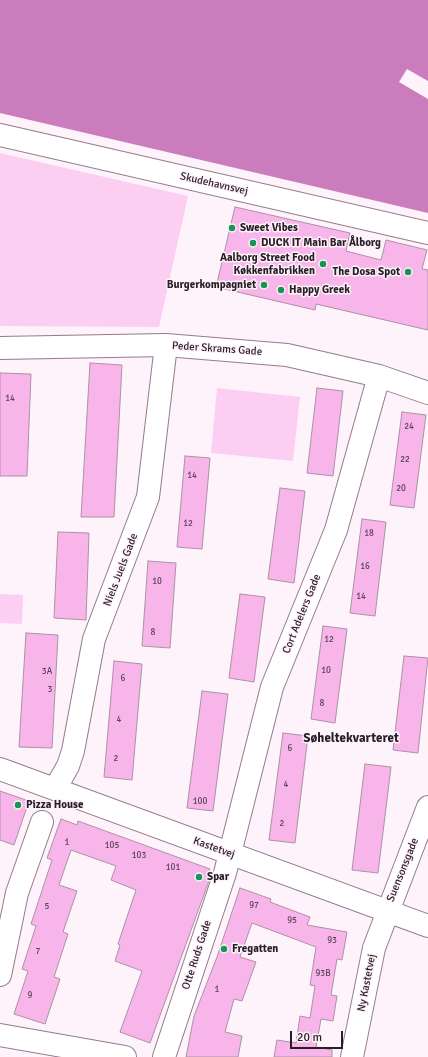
<!DOCTYPE html>
<html>
<head>
<meta charset="utf-8">
<style>
  body { margin:0 }
  #map { position:relative; width:428px; height:1057px; overflow:hidden; background:#fef2fb; font-family:Signika,sans-serif }
  canvas { display:block }
  .scale { position:absolute; left:290px; top:1031px; width:53px; height:18px; box-sizing:border-box; border:2px solid #281e26; border-top:0; padding-left:5px; font-size:12px; line-height:14px; white-space:nowrap; color:#281e26; -webkit-text-stroke:3px #fef2fb; paint-order:stroke }
</style>
</head>
<body>
<div id="map">
<canvas width="428" height="1057"></canvas>
<div class="scale">20 m</div>
</div>
<script>
const ctx = document.querySelector('canvas').getContext('2d');
ctx.lineJoin = 'round';
function fillPath(path, color) { ctx.fillStyle = color; ctx.fill(path, 'evenodd'); }
const shape = rows => new Path2D(rows.map(r => 'M' + r).join(''));
function strokePath(path, color, width, dash) { ctx.strokeStyle = color; ctx.lineWidth = width; ctx.lineCap = dash ? 'butt' : 'round'; ctx.setLineDash(dash || []); ctx.stroke(path); }
function drawText(font, color, halo, rows, align = 'center') {
  ctx.font = font + ' Signika,sans-serif'; ctx.lineWidth = 3; ctx.setLineDash([]); ctx.textBaseline = 'middle'; ctx.strokeStyle = halo; ctx.fillStyle = color; for (const [text, x, y, turn = 0] of rows) {
    ctx.save(); ctx.translate(x, y); ctx.rotate((+turn || 0) * Math.PI / 180); ctx.textAlign = isNaN(turn) ? turn : align; if (halo) ctx.strokeText(text, 0, 0); ctx.fillText(text, 0, 0); ctx.restore();
  }
}
const green = shape([
  [0,153,188,196,159,327,0,326],
  [217,388,300,397,293,461,211,453],
  [0,594,23,595,22,624,0,623]
]);
const water = shape([
  [0,0,428,0,428,81,407,69,399,82,428,99,428,213,0,113]
]);
const building = shape([
  [235,207,350,233,346,251,381,260,386,240,427,250,422,269,428,270,428,330,316,304,315,310,216,287,235,207],
  [90,363,122,365,114,517,81,517,90,363],
  [0,373,31,374,27,476,0,476,0,373],
  [317,388,343,391,333,476,307,473,317,388],
  [402,412,426,415,414,508,390,505,402,412],
  [185,456,210,458,202,549,177,547,185,456],
  [280,488,305,491,294,583,268,579,280,488],
  [362,519,386,522,375,616,350,613,362,519],
  [58,532,89,533,86,620,54,618,58,532],
  [148,561,176,563,170,648,142,646,148,561],
  [240,594,265,597,254,682,229,678,240,594],
  [323,626,347,629,335,723,311,719,323,626],
  [26,633,58,635,52,748,19,747,26,633],
  [404,656,428,658,418,753,393,750,404,656],
  [114,661,142,664,132,780,104,777,114,661],
  [202,691,228,694,213,811,187,808,202,691],
  [283,733,308,736,295,843,269,840,283,733],
  [365,764,391,767,378,873,352,870,365,764],
  [0,791,29,801,14,845,0,840,0,791],
  [61,819,77,825,78,821,210,869,208,875,211,876,210,878,150,1043,120,1032,142,971,115,961,120,945,118,944,136,890,111,880,116,866,71,850,59,885,77,891,63,932,68,934,54,977,60,979,45,1024,14,1014,28,971,22,969,36,926,31,924,52,860,47,858,61,819],
  [240,888,271,899,270,902,310,917,307,925,347,932,342,960,337,959,331,995,337,996,333,1021,321,1019,316,1047,332,1050,332,1057,274,1057,277,1040,296,1043,300,1016,310,1018,315,986,310,985,316,947,252,923,240,957,256,962,242,1001,234,999,225,1032,242,1036,238,1057,186,1057,194,1016,217,957,240,888]
]);
const minor = shape([
  [0,135,428,233],
  [0,348,166,345,287,355,379,376,428,393],
  [0,769,428,926],
  [55,789,68,766,73,751,94,639,148,497,166,345],
  [0,975,17,893,42,822],
  [0,1035,125,1057],
  [164,1057,225,873,272,687,336,530,379,376],
  [352,1057,374,948,428,807]
]);
const markers = [
  [232,228,4,"#169553"],
  [253,243,4,"#169553"],
  [323,264,4,"#169553"],
  [408,272,4,"#169553"],
  [264,285,4,"#169553"],
  [281,290,4,"#169553"],
  [18,805,4,"#169553"],
  [199,877,4,"#169553"],
  [224,949,4,"#169553"]
];
const numberNames = [
  ["14",10,399],
  ["24",409,427],
  ["22",405,460],
  ["14",192,476],
  ["20",401,489],
  ["12",188,524],
  ["18",369,534],
  ["16",365,567],
  ["10",157,582],
  ["14",361,597],
  ["8",153,633],
  ["12",329,640],
  ["10",326,671],
  ["3A",47,672],
  ["6",123,679],
  ["3",50,690],
  ["8",322,704],
  ["4",119,720],
  ["6",290,749],
  ["2",116,759],
  ["4",286,785],
  ["100",200,802],
  ["2",282,824],
  ["1",67,843],
  ["105",112,846],
  ["103",139,856],
  ["101",173,868],
  ["97",254,906],
  ["5",47,907],
  ["95",292,921],
  ["93",332,941],
  ["7",38,952],
  ["93B",323,974],
  ["1",217,990],
  ["9",30,996]
];
const streetNames = [
  ["Skudehavnsvej",214,184,13],
  ["Peder Skrams Gade",217,349,4],
  ["Niels Juels Gade",121,570,-69],
  ["Cort Adelers Gade",302,614,-68],
  ["Kastetvej",214,848,20],
  ["Suensonsgade",403,870,-68],
  ["Otte Ruds Gade",197,955,-72],
  ["Ny Kastetvej",367,983,-79]
];
const poiNames = [
  ["Sweet Vibes",240,228],
  ["DUCK IT Main Bar Ålborg",261,243],
  ["Aalborg Street Food",315,258,"right"],
  ["Køkkenfabrikken",315,271,"right"],
  ["The Dosa Spot",400,272,"right"],
  ["Burgerkompagniet",256,285,"right"],
  ["Happy Greek",289,290],
  ["Pizza House",26,805],
  ["Spar",207,877],
  ["Fregatten",232,949]
];
const quarterNames = [
  ["Søheltekvarteret",351,739]
];
fillPath(green, '#fccff2');
fillPath(water, '#ca7cbd');
fillPath(building, '#f7b5ea');
strokePath(building, '#ab91a6', 1);
strokePath(minor, '#947b8e', 24);
strokePath(minor, '#fff', 22);
for (const [x, y, r, color] of markers) { const dot = new Path2D(); dot.arc(x, y, r, 0, 2 * Math.PI); ctx.fillStyle = color; ctx.fill(dot); strokePath(dot, '#fef2fb', 1.5); }
drawText('9px', '#5c4457', null, numberNames);
drawText('11px', '#281e26', '#fef2fb', streetNames);
drawText('bold 11px', '#281e26', '#fef2fb', poiNames, 'left');
drawText('bold 13px', '#281e26', '#fef2fb', quarterNames);
</script>
</body>
</html>
